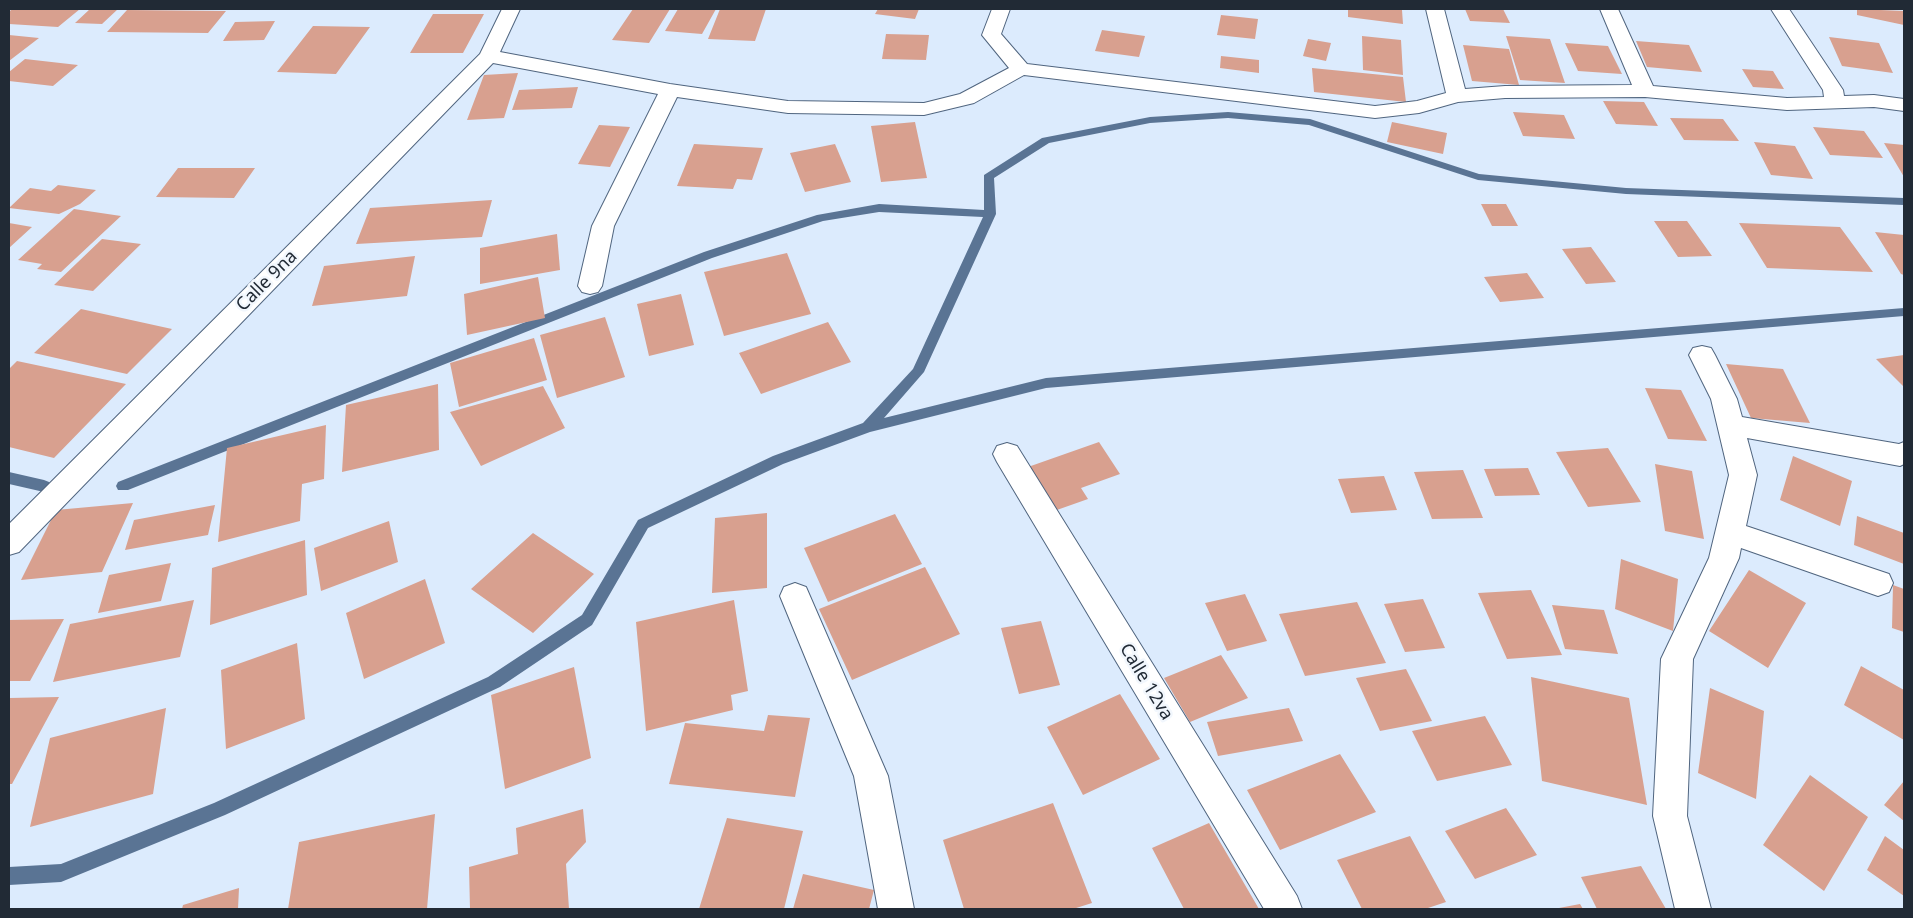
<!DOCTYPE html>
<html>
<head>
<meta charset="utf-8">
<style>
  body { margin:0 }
  #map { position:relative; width:1913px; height:918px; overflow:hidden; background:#dcebfd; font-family:"Noto Sans",sans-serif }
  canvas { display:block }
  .frame { position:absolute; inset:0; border:10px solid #212a35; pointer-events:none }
</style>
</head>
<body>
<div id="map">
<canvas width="1913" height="918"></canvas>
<div class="frame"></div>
</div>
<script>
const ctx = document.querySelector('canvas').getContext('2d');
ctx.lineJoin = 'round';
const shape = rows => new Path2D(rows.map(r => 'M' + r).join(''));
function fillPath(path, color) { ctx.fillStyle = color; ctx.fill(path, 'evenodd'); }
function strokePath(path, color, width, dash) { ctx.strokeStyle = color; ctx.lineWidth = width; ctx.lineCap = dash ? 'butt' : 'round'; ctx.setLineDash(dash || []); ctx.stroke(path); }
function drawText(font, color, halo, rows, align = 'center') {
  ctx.font = font + ' "Noto Sans",sans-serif'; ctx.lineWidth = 5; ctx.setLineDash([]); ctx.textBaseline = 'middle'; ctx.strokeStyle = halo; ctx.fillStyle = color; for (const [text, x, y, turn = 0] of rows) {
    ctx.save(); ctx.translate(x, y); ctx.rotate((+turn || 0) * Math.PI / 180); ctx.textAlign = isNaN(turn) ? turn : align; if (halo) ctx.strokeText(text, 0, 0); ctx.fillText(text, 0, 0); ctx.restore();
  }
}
const stream = shape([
  [1228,112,1310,119,1479,174,1626,188,1904,198,1904,205,1626,194,1478,180,1309,125,1228,118,1150,123,1049,143,994,178,996,214,924,372,884,418,1046,378,1904,308,1904,316,1046,388,870,432,783,464,648,528,592,625,500,687,225,815,61,882,9,885,9,867,61,864,214,803,488,677,582,615,638,520,773,456,863,423,913,369,983,217,879,212,823,221,712,258,128,490,118,490,116,486,118,482,704,252,817,215,879,204,984,210,984,175,1042,138,1150,117,1228,112],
  [9,472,44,480,49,482,51,486,49,490,44,492,9,484,9,472]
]);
const building = shape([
  [12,9,80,9,58,27,9,24,9,12],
  [90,9,118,9,102,24,75,23],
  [633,9,670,9,649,43,612,40],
  [678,9,716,9,702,34,665,31],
  [720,9,766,9,755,41,708,39],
  [878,9,919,9,915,19,875,14],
  [1348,9,1402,10,1403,24,1348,17],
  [1465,9,1503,9,1510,23,1470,21],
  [1857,9,1904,11,1904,25,1857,15],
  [127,10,226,11,208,33,107,32],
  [433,14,484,14,463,53,410,53],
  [1221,15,1258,19,1255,39,1217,35],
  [275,21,264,40,223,41,235,22],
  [313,26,370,27,336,74,277,72],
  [1102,30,1145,36,1139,57,1095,51],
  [886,34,929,35,926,60,882,59],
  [9,35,39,38,9,61],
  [1362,36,1401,40,1403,75,1363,70],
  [1506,36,1550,39,1565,83,1520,80],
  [1829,37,1879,43,1893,73,1842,66],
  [1308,39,1331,43,1326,61,1303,56],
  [1636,41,1689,45,1702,72,1647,67],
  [1565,43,1608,46,1622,74,1578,71],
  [1463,45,1509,49,1519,85,1472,81],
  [1221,56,1259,60,1259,73,1220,68],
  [25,59,78,65,53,86,9,81,9,72],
  [1312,68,1403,77,1406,102,1314,92],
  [1742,69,1773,71,1784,89,1753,87],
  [518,73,504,118,467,120,484,75],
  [578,87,572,108,512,110,519,90],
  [1603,101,1644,102,1658,126,1616,124],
  [1513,112,1564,115,1575,139,1523,136],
  [1670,118,1723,119,1739,141,1684,140],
  [915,122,927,178,881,182,871,126],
  [1392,122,1447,133,1443,154,1387,142],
  [599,125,630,127,610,167,578,164],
  [1813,127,1864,131,1883,158,1830,155],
  [1754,142,1795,146,1813,179,1771,175],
  [1884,143,1904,145,1904,177],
  [694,144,763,148,752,180,737,179,733,189,677,186],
  [835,144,851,182,805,192,790,153],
  [178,168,255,168,234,198,156,197],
  [58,185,96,190,80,204,59,214,9,208,30,188,51,191],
  [492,200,482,237,356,244,370,208],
  [1481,204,1506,204,1518,226,1492,226],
  [74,209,121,216,61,272,37,269,42,264,18,260],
  [1654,221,1687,221,1712,256,1678,257],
  [9,223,32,227,9,248],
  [1739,223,1840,227,1873,272,1767,268],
  [1875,232,1904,235,1904,275,1901,274],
  [557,234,560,270,480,284,480,248],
  [102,239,141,244,93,291,54,285],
  [1591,247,1616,282,1586,284,1562,249],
  [787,253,811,314,724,336,704,272],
  [415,256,407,296,312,306,324,266],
  [1527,273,1544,298,1500,302,1484,277],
  [538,277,545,318,467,335,464,294],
  [681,294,694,345,649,356,637,304],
  [81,309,172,329,127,374,34,353],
  [605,317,625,377,557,398,540,335],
  [828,322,851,362,761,394,739,353],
  [534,338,547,380,459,407,450,363],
  [1904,355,1904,387,1876,359],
  [17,361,126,384,54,458,9,447,9,369],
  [1726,364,1783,369,1810,423,1751,418],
  [438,384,439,450,342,472,346,405],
  [543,386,565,428,481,466,450,412],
  [1645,388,1681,390,1707,441,1668,439],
  [326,425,324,479,302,484,300,521,218,542,227,448],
  [1099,442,1120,474,1081,488,1088,499,1054,511,1028,467],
  [1608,448,1641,502,1588,507,1556,452],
  [1793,456,1852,481,1840,526,1780,500],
  [1655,464,1692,471,1704,539,1665,531],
  [1528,468,1540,495,1495,496,1484,469],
  [1463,470,1483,518,1432,519,1414,472],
  [1384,476,1397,510,1351,513,1338,479],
  [133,503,102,572,21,580,56,510],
  [215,505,208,535,125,550,134,520],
  [767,513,767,588,712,593,715,518],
  [895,514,922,564,828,602,804,548],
  [1857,516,1904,533,1904,564,1854,545],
  [389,521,398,562,321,591,314,548],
  [533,533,594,574,533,633,471,589],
  [305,540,307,595,210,625,212,568],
  [1621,559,1678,579,1673,631,1615,609],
  [171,563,161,601,98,613,109,575],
  [925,567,960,634,852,680,819,609],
  [1749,570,1806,603,1768,668,1709,631],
  [425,579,445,643,364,679,346,613],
  [1893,585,1904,589,1904,632,1892,628],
  [1531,590,1562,655,1507,659,1478,593],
  [1245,594,1267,641,1227,651,1205,603],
  [1423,599,1445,648,1405,652,1384,604],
  [194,600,180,657,53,682,70,624],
  [734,600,748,691,731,695,733,710,646,731,636,622],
  [1357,602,1386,663,1305,676,1279,614],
  [1552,605,1604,610,1618,654,1565,649],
  [64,619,30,681,9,681,9,620],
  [1041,621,1060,685,1019,694,1001,628],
  [297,643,305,719,226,749,221,670],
  [1221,655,1248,698,1190,722,1164,678],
  [1861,666,1904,690,1904,740,1844,705],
  [574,667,591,758,505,789,491,695],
  [1406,669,1432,721,1380,731,1356,678],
  [1531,677,1629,698,1647,805,1542,781],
  [1710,688,1764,711,1756,799,1698,773],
  [1120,694,1160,759,1083,795,1047,727],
  [59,697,12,784,9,784,9,698],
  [166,708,153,794,30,827,50,738],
  [1289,708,1303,741,1218,756,1207,722],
  [768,715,810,718,795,797,669,784,685,723,764,731],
  [1485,716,1512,765,1437,781,1412,731],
  [1340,754,1376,812,1280,850,1247,790],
  [1810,775,1868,817,1824,891,1763,845],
  [1904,781,1904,821,1884,805],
  [1053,803,1092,903,1073,909,964,909,943,840],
  [1506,808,1537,855,1475,879,1445,831],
  [583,809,586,842,566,864,569,909,470,909,469,867,518,854,516,828],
  [435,814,427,909,288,909,299,842],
  [727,818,803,831,784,909,699,909],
  [1209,823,1259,909,1184,909,1152,848],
  [1410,836,1446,902,1425,909,1362,909,1337,860],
  [1885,836,1904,850,1904,896,1867,870],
  [1641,866,1666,909,1597,909,1581,877],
  [803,874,874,890,869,909,793,909],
  [239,888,238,909,182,909,183,905],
  [1580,904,1583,909,1559,909,1559,908]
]);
const street = shape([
  [502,9,520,9,500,52,670,84,788,101,924,103,960,94,1009,68,982,35,992,9,1010,9,1001,34,1027,64,1375,106,1417,101,1446,93,1426,9,1444,9,1465,89,1505,86,1632,85,1600,9,1618,9,1653,86,1787,98,1824,97,1823,90,1771,9,1789,9,1843,90,1844,96,1874,95,1904,99,1904,111,1874,107,1787,110,1645,97,1505,98,1458,102,1419,113,1375,118,1024,75,974,103,924,115,788,113,677,97,614,226,602,286,598,292,590,294,582,292,578,286,592,226,658,94,493,63,19,552,9,555,9,524,480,54,502,9],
  [1702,346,1711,348,1715,355,1737,399,1742,417,1899,444,1904,442,1904,464,1900,466,1747,438,1757,475,1746,526,1889,574,1893,583,1889,592,1878,596,1741,548,1739,558,1693,659,1687,816,1711,909,1675,909,1653,816,1661,659,1709,558,1729,475,1711,399,1689,355,1693,348,1702,346],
  [1007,443,1017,446,1297,896,1302,909,1264,909,997,462,993,454,997,446,1007,443],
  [795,583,806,587,888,776,914,909,878,909,854,776,780,596,784,587,795,583]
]);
const streetNames = [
  ["Calle 9na",267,281,-45],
  ["Calle 12va",1146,682,59]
];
fillPath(stream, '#5a7494');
fillPath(building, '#d8a08f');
strokePath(street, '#50657f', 2);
fillPath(street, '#fff');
drawText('18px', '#212a35', '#f2f7fd', streetNames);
</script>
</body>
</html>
